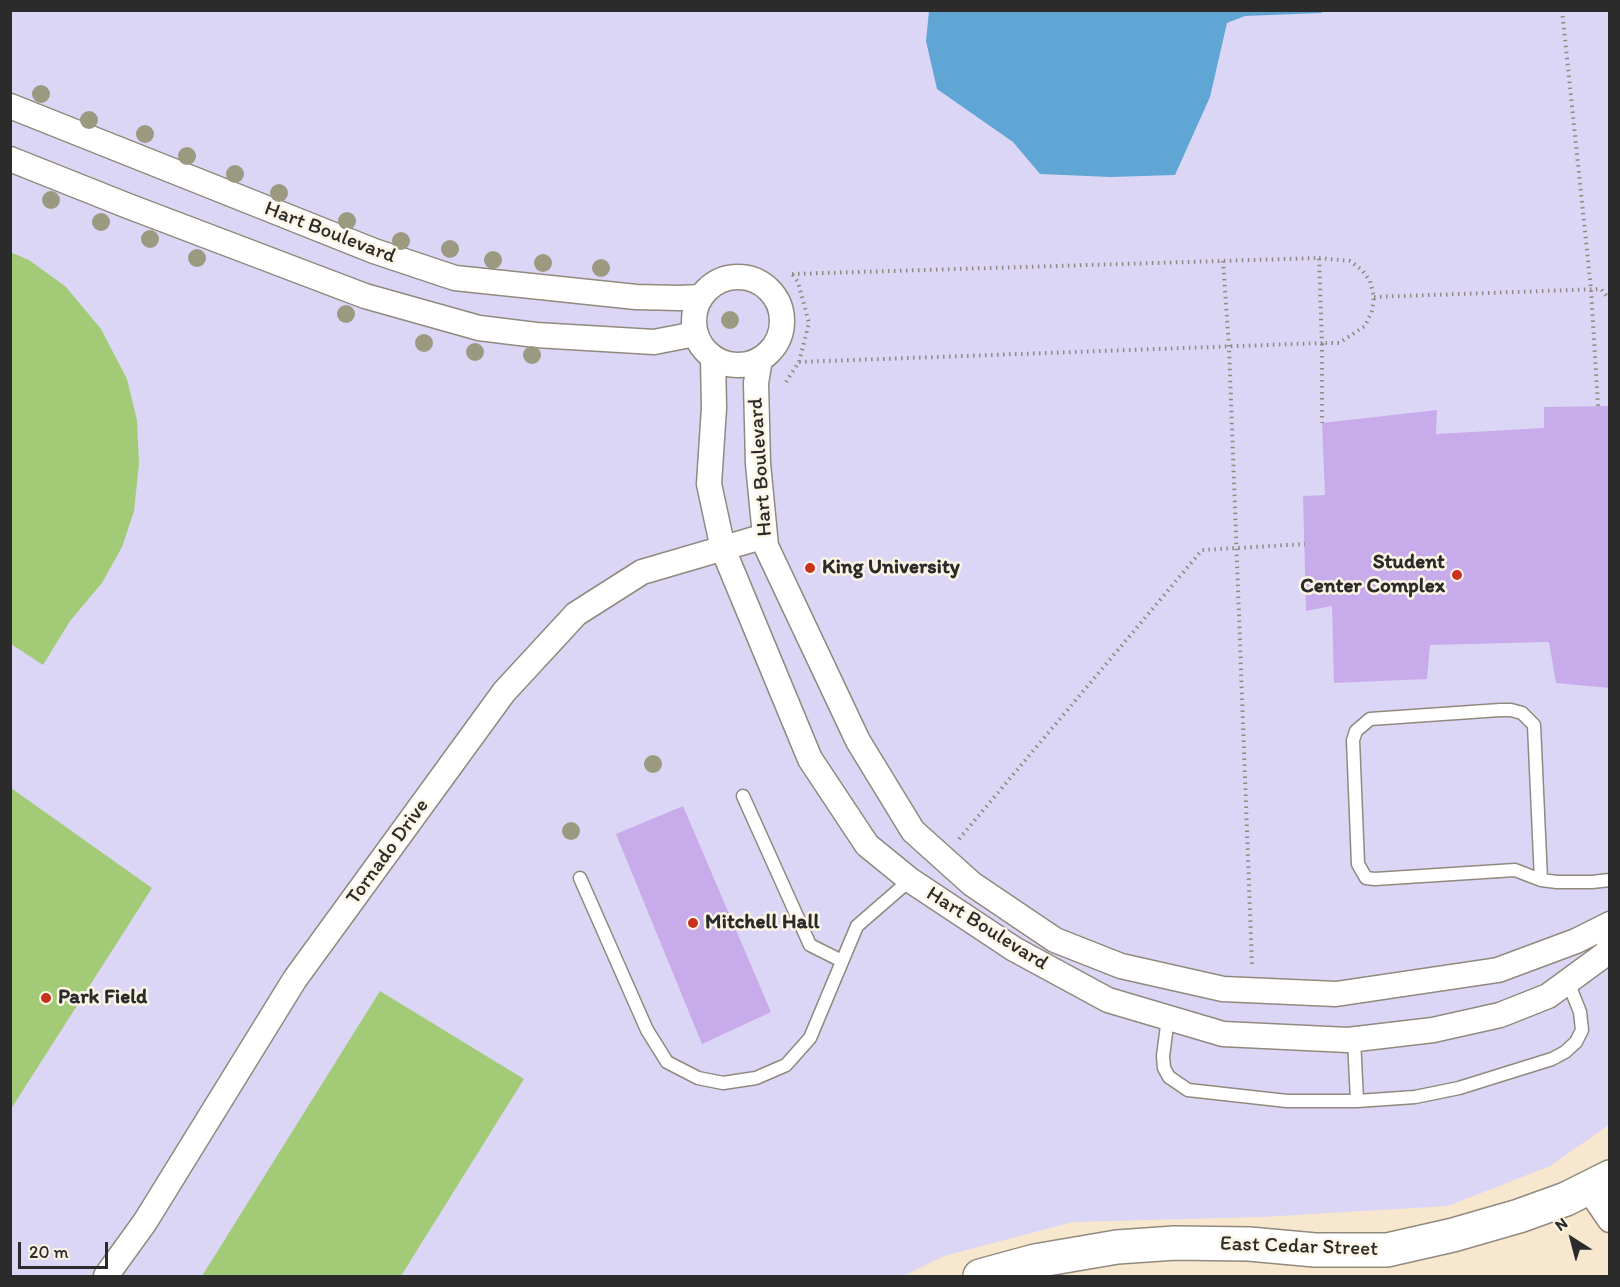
<!DOCTYPE html>
<html>
<head>
<meta charset="utf-8">
<style>
  body { margin:0 }
  #map { position:relative; width:1620px; height:1287px; overflow:hidden; background:#f7e7cf; font-family:Itim,sans-serif }
  canvas { display:block }
  .frame { position:absolute; inset:0; border:12px solid #2b2b2b; pointer-events:none }
  .north { position:absolute; left:1542px; top:1209px; width:60px; height:60px; -webkit-text-stroke:4px #fcf5e5; paint-order:stroke; rotate:324deg; font-size:16px; font-weight:700; line-height:24px; text-align:center; color:#2b2b2b }
  .north::after { content:''; display:block; margin:auto; width:21px; height:27px; background:#2b2b2b; clip-path:polygon(50% 0,100% 100%,50% 72%,0 100%) }
  .scale { position:absolute; left:18px; top:1242px; width:90px; height:27px; box-sizing:border-box; border:3px solid #2b2b2b; border-top:0; padding-left:8px; font-size:18px; line-height:21px; white-space:nowrap; color:#2b2b2b; -webkit-text-stroke:4px #fcf5e5; paint-order:stroke }
</style>
</head>
<body>
<div id="map">
<canvas width="1620" height="1287"></canvas>
<div class="frame"></div>
<div class="north">N</div>
<div class="scale">20 m</div>
</div>
<script>
const ctx = document.querySelector('canvas').getContext('2d');
ctx.lineJoin = 'round';
function fillPath(path, color) { ctx.fillStyle = color; ctx.fill(path, 'evenodd'); }
const shape = rows => new Path2D(rows.map(r => 'M' + r).join(''));
function strokePath(path, color, width, dash) { ctx.strokeStyle = color; ctx.lineWidth = width; ctx.lineCap = dash ? 'butt' : 'round'; ctx.setLineDash(dash || []); ctx.stroke(path); }
function drawText(font, color, halo, rows, align = 'center') {
  ctx.font = font + ' Itim,sans-serif'; ctx.lineWidth = 5; ctx.setLineDash([]); ctx.textBaseline = 'middle'; ctx.strokeStyle = halo; ctx.fillStyle = color; for (const [text, x, y, turn = 0] of rows) {
    ctx.save(); ctx.translate(x, y); ctx.rotate((+turn || 0) * Math.PI / 180); ctx.textAlign = isNaN(turn) ? turn : align; if (halo) ctx.strokeText(text, 0, 0); ctx.fillText(text, 0, 0); ctx.restore();
  }
}
const built = shape([
  [10,11,1609,11,1609,1125,1550,1166,1448,1206,1262,1217,1073,1222,944,1256,903,1276,11,1276]
]);
const green = shape([
  [10,252,29,260,66,287,101,329,127,379,137,420,139,464,134,511,122,547,102,583,70,621,43,665,11,644],
  [11,788,152,888,11,1109],
  [380,991,524,1079,401,1276,202,1276]
]);
const water = shape([
  [929,11,929,10,1324,11,1321,13,1245,16,1227,23,1210,97,1175,175,1111,177,1040,174,1013,142,937,89,926,41]
]);
const building = shape([
  [1610,406,1610,688,1556,683,1549,642,1430,645,1427,679,1334,683,1332,606,1306,611,1303,496,1325,495,1322,423,1437,410,1436,434,1544,428,1544,407],
  [683,806,771,1012,702,1044,616,834]
]);
const path = shape([
  [1562,10,1591,289,1598,406],
  [1319,258,1350,261,1362,270,1370,281,1374,297,1372,311,1365,326,1339,343,1322,343,1322,423],
  [1223,261,1229,347,1252,965],
  [792,274,1319,258,1322,343,799,362],
  [1374,297,1601,289,1610,300],
  [786,382,799,362,809,323,798,282,792,274],
  [959,839,1202,550,1305,544]
]);
const lane = shape([
  [743,796,810,945,842,961],
  [580,878,647,1030,667,1062,698,1078,723,1083,756,1078,786,1065,810,1038,857,926,910,880],
  [1541,880,1534,725,1522,713,1511,710,1500,710,1370,719,1356,731,1353,740,1358,864,1366,878,1375,879,1515,870,1541,880,1557,882,1592,882,1610,880],
  [1168,1018,1163,1056,1164,1068,1169,1077,1188,1090,1287,1101,1357,1101,1415,1097,1459,1088,1552,1059,1565,1052,1576,1042,1582,1030,1580,1012,1568,982],
  [1354,1039,1357,1101]
]);
const street = shape([
  [10,106,374,251,455,278,636,297,679,298,701,297],
  [10,159,128,206,365,296,479,328,536,335,654,342,695,334],
  '694 321a44 44 0 1 1 88 0a44 44 0 1 1-88 0Z',
  [713,358,714,408,709,484,723,549,810,759,867,845,910,880,1014,949,1108,1000,1223,1034,1348,1040,1433,1030,1500,1015,1548,996,1604,955,1610,948],
  [760,359,756,383,758,464,766,546,858,741,913,831,972,884,1055,940,1121,966,1223,989,1336,994,1498,970,1576,941,1610,924],
  [1588,1188,1610,1220],
  [106,1276,145,1222,295,979,504,692,576,614,642,572,765,536]
]);
const secondary = shape([
  [980,1276,1035,1261,1117,1247,1175,1243,1249,1244,1315,1250,1387,1250,1453,1235,1519,1216,1566,1199,1610,1177]
]);
const trees = [
  [41,94],
  [89,120],
  [145,134],
  [187,156],
  [235,174],
  [279,193],
  [51,200],
  [347,221],
  [101,222],
  [150,239],
  [401,241],
  [450,249],
  [197,258],
  [493,260],
  [543,263],
  [601,268],
  [346,314],
  [730,320],
  [424,343],
  [475,352],
  [532,355],
  [653,764],
  [571,831]
];
const markers = [
  [810,568,6,"#c8321e"],
  [1457,575,6,"#c8321e"],
  [693,923,6,"#c8321e"],
  [46,998,6,"#c8321e"]
];
const streetNames = [
  ["Hart Boulevard",330,233,21],
  ["Hart Boulevard",761,467,-94],
  ["Tornado Drive",388,852,-54],
  ["Hart Boulevard",987,929,32],
  ["East Cedar Street",1299,1247,2]
];
const poiNames = [
  ["Student",1445,563,"right"],
  ["Center Complex",1445,587,"right"],
  ["King University",822,568],
  ["Mitchell Hall",705,923],
  ["Park Field",58,998]
];
fillPath(built, '#dcd6f6');
fillPath(green, '#a3cb77');
fillPath(water, '#5fa6d5');
fillPath(building, '#c8abea');
strokePath(lane, '#91897d', 15);
strokePath(street, '#91897d', 27);
strokePath(secondary, '#91897d', 36);
strokePath(path, '#91897d', 4, [1.5, 4.5]);
strokePath(lane, '#fff', 12);
strokePath(street, '#fff', 24);
strokePath(secondary, '#fff', 33);
ctx.fillStyle = '#9b9a81';
for (const [x, y] of trees) { ctx.beginPath(); ctx.arc(x, y, 9, 0, 2 * Math.PI); ctx.fill(); }
for (const [x, y, r, color] of markers) { const dot = new Path2D(); dot.arc(x, y, r, 0, 2 * Math.PI); ctx.fillStyle = color; ctx.fill(dot); strokePath(dot, '#fcf5e5', 2); }
drawText('21px', '#2b2b2b', '#fcf5e5', streetNames);
drawText('bold 21px', '#2b2b2b', '#fcf5e5', poiNames, 'left');
</script>
</body>
</html>
